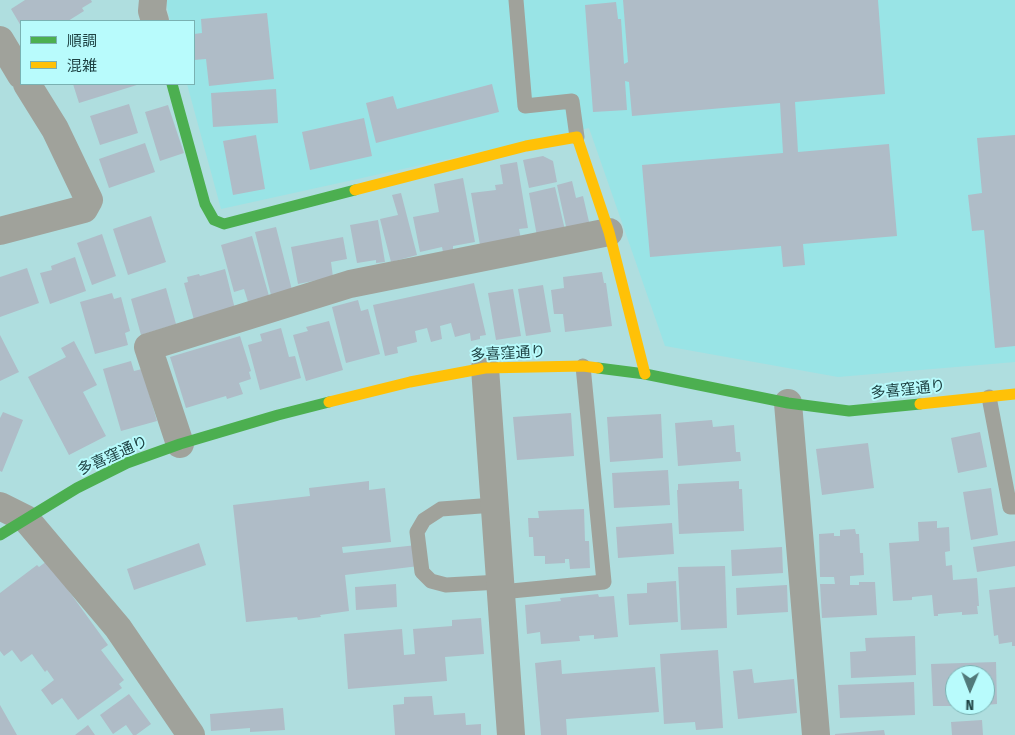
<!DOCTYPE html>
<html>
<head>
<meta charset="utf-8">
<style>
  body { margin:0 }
  #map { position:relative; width:1015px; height:735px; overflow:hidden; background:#afdedf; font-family:"Fira Sans Condensed","Noto Sans JP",sans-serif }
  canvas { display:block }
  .legend { position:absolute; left:20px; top:20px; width:175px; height:65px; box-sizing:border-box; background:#b8fbfc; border:1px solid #7ab1b2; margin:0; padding:6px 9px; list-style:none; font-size:15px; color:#1e4243 }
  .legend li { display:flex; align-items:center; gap:10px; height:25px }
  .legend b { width:25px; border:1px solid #7ab1b2 }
  .north { position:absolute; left:945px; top:665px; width:50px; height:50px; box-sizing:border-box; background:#b8fbfc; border:1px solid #7ab1b2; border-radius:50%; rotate:181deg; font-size:14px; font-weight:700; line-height:20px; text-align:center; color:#1e4243 }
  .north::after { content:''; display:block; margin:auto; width:18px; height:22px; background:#51797a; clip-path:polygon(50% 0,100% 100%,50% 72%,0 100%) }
</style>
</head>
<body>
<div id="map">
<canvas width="1015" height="735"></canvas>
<ul class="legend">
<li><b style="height:6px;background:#4caf50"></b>順調</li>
<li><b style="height:6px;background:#ffc107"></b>混雑</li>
</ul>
<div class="north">N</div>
</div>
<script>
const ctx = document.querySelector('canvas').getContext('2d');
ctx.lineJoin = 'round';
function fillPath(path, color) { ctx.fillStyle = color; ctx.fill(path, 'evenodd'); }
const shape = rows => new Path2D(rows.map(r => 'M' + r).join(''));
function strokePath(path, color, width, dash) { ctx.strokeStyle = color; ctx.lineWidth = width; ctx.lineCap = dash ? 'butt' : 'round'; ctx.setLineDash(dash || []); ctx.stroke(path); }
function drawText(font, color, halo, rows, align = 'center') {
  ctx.font = font + ' "Fira Sans Condensed","Noto Sans JP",sans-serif'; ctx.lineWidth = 4; ctx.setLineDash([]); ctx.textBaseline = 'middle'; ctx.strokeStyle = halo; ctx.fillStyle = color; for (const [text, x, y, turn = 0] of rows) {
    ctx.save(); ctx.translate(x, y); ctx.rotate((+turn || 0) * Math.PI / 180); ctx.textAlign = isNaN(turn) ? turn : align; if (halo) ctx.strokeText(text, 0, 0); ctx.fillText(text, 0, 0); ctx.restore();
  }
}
const built = shape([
  [166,0,1015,0,1015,362,838,377,665,346,589,128,221,209,187,84,194,84,194,21,170,21]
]);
const building = shape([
  [25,0,91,0,92,2,82,8,84,11,68,21,21,21,21,26,11,9],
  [623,0,878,0,885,94,795,102,798,152,889,144,897,236,803,244,805,265,783,267,781,246,650,257,642,165,783,153,780,103,632,116,629,82,625,81,627,110,593,112,585,5,616,2,618,19,621,19,624,64,628,62],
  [267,13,274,79,209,86,206,59,194,60,194,34,202,33,201,19],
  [73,84,140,84,79,103],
  [492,84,499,112,376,143,366,103,393,96,397,109],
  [276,89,278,123,213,127,211,93],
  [129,104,138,133,100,145,90,116],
  [168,105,184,153,160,161,145,112],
  [364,118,372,156,310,170,302,132],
  [256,135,265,189,233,195,223,141],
  [1015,135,1015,346,995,348,984,230,972,231,968,195,982,193,977,138],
  [145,143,155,172,109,188,99,159],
  [543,156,553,161,557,182,529,188,523,160],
  [517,162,528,228,519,229,521,239,480,245,471,193,496,190,495,185,503,184,500,165],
  [463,178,475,242,453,246,453,250,443,252,442,247,420,252,413,217,439,212,434,184],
  [572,181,576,198,583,196,590,226,567,231,557,185],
  [555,187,565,230,537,236,529,193],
  [401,193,417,255,391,262,380,219,398,215,392,195],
  [151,216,166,262,128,275,113,229],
  [378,220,385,262,376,263,376,260,357,263,350,225],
  [276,227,292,290,271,295,255,232],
  [102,234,116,276,92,285,77,243],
  [252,236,269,296,248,302,244,289,234,292,221,245],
  [343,237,347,259,331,262,333,277,298,284,291,247],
  [75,257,86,291,50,304,40,273,52,270,51,266],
  [27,268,39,303,0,317,0,277],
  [225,269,235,309,194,320,184,283,188,282,187,277,199,274,200,276],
  [602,272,604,283,606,283,612,326,565,332,563,314,554,314,551,290,564,288,563,277],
  [474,283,486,335,480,336,480,339,471,341,470,333,455,337,451,323,440,326,442,339,431,342,427,328,415,331,417,342,397,347,398,353,385,356,373,305],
  [543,285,551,332,526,336,518,289],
  [166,288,176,324,141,335,131,299],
  [513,289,521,336,496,340,488,293],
  [112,293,114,299,121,297,130,331,125,333,128,345,95,354,80,302],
  [358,300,361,311,368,309,380,354,346,363,332,307],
  [329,321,343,370,306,381,293,335,308,331,306,327],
  [281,328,289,357,295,356,301,378,260,390,248,345,262,341,260,334],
  [0,335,19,372,0,381],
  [240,336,251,371,249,372,251,379,239,383,243,394,227,399,226,396,186,408,170,357],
  [74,341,97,385,83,392,106,436,69,455,28,377,66,357,61,348],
  [131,361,134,371,142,369,157,421,121,431,103,369],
  [3,412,23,420,2,472,0,471,0,418],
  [571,413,574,456,517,460,513,417],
  [661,414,663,458,610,462,607,417],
  [712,420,713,427,734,425,736,452,740,452,741,461,678,466,675,423],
  [980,432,987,467,958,473,951,438],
  [868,443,874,488,822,495,816,449],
  [668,470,670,505,614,508,612,473],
  [369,481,369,490,385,488,391,542,342,547,343,553,417,545,419,566,345,575,349,611,320,615,321,617,298,620,297,617,246,622,233,505,310,496,309,488],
  [739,481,739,489,742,489,744,531,679,534,677,490,678,490,678,484],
  [991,488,998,535,971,540,963,492],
  [584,509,585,541,589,541,590,568,570,569,569,559,565,559,565,563,545,564,545,556,534,556,533,537,529,537,528,518,539,518,538,511],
  [937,521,937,528,949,527,950,551,945,552,946,566,952,565,953,580,977,578,979,606,977,606,978,614,962,615,962,612,938,614,938,616,934,616,932,595,912,597,912,600,893,601,889,543,919,541,918,522],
  [672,523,674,554,618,558,616,527],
  [855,529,856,534,859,534,860,553,863,553,864,575,850,576,850,585,859,585,859,582,875,582,877,615,822,618,820,584,835,584,834,577,820,577,819,534,834,533,834,536,840,536,840,530],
  [1015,541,1015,566,977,572,973,547],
  [199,543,206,565,134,590,127,569],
  [782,547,783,573,732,576,731,550],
  [47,561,108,645,101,650,124,680,119,684,122,688,78,720,62,698,52,705,41,690,54,680,47,670,45,672,32,654,21,662,12,650,4,656,0,651,0,593,37,565,39,567],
  [725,566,727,628,681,630,678,567],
  [676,581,678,622,629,625,627,594,647,593,647,583],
  [396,584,397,607,356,610,355,587],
  [787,585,788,612,737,615,736,588],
  [1015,587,1015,646,1012,646,1012,642,999,644,998,635,994,636,989,590],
  [598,594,599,597,614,596,618,637,594,639,594,635,579,636,580,641,541,644,540,632,527,634,525,605,561,601,560,598],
  [481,618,484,654,445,657,447,681,348,689,344,634,402,629,404,655,415,654,413,629,452,626,452,620],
  [915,636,916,675,851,678,850,652,866,651,865,638],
  [718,650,723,728,696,730,695,722,664,724,660,654],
  [561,660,562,674,655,667,659,712,567,719,566,719,567,735,541,735,535,663],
  [996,662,997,704,985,705,985,675,955,675,955,706,933,706,931,664],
  [752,669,754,683,794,679,797,713,738,719,733,671],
  [914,682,915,715,840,718,838,685],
  [129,694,151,724,136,735,133,735,126,725,113,734,100,715],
  [432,696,434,715,465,713,466,725,481,724,481,735,395,735,393,705,404,704,404,697],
  [0,705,17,735,0,735],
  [283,708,285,730,250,732,250,728,211,731,210,714],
  [982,720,983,735,952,735,951,722],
  [88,725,95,735,75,735],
  [884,730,885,735,835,735,835,734]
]);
const lane = shape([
  [516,0,525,106,572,101,577,137],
  [989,397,1010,507,1015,507],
  [494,505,441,509,424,520,417,532,422,572,431,581,446,585,500,582],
  [501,592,604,582,583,366]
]);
const street = shape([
  [153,0,152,11,155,21],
  [0,40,21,75],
  [0,231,84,209,89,200,55,129,27,84],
  [485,368,511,735],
  [788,403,816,735],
  [180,444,148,347,350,284,609,232],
  [0,506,26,519,118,628,191,735]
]);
const fast = shape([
  [172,84,205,204,214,220,224,224,355,190],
  [598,368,645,374,788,403,849,411,920,404],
  [0,535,77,488,127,463,180,444,278,415,329,402]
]);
const slow = shape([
  [355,190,526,146,577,137,609,232,645,374],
  [329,402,410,382,485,368,583,366,598,368],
  [920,404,1015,394]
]);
const streetNames = [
  ["多喜窪通り",508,354,-3],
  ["多喜窪通り",908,390,-6],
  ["多喜窪通り",113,456,-24]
];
fillPath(built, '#99e4e6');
fillPath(building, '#afbcc7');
strokePath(lane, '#a0a29b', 15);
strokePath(street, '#a0a29b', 28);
strokePath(fast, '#4caf50', 11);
strokePath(slow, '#ffc107', 11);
drawText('15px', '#1e4243', '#b8fbfc', streetNames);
</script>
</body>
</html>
